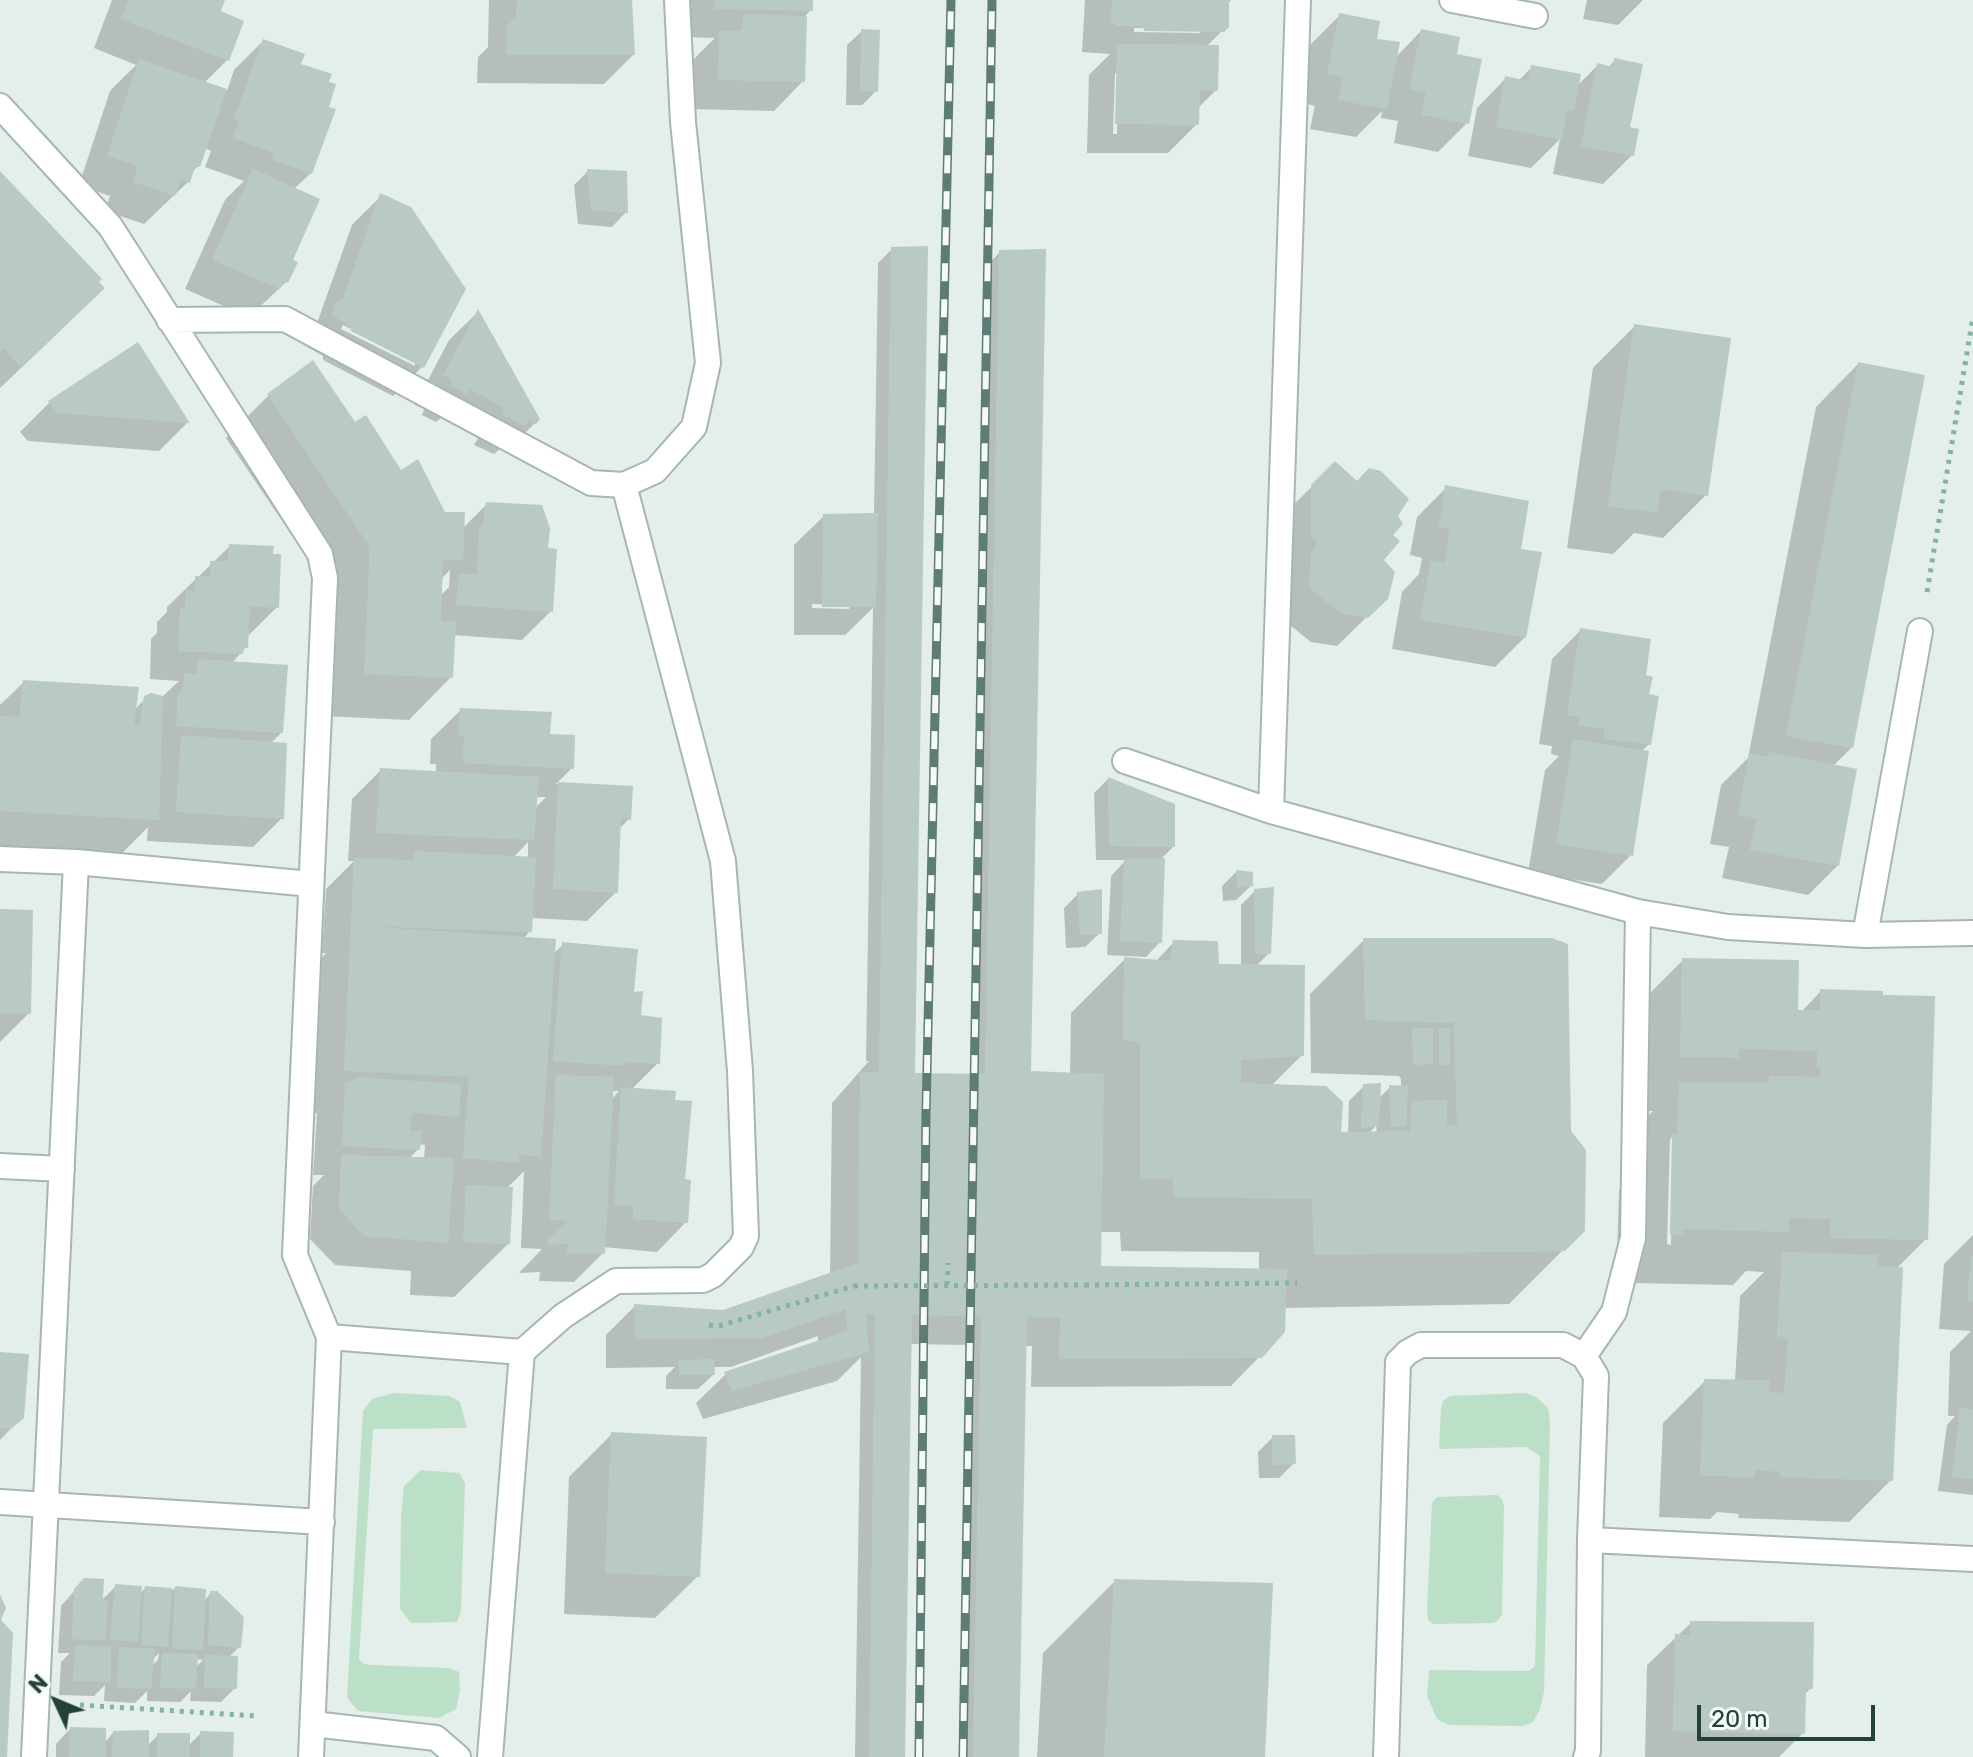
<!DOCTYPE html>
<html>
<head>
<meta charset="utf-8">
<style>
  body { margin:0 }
  #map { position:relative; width:1973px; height:1757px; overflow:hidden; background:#e4eeea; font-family:Rubik,sans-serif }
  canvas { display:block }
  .north { position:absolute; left:16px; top:1661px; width:80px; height:80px; -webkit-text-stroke:6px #f5faf8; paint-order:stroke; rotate:314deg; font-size:22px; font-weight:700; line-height:32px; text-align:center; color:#22413a }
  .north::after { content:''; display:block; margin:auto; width:28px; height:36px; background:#22413a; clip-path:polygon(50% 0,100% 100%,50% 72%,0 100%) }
  .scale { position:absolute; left:1697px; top:1705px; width:178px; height:36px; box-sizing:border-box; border:4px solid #22413a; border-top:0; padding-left:10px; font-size:24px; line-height:28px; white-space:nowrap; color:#22413a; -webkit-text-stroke:6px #f5faf8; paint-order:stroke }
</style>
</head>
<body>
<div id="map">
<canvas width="1973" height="1757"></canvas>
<div class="north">N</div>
<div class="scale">20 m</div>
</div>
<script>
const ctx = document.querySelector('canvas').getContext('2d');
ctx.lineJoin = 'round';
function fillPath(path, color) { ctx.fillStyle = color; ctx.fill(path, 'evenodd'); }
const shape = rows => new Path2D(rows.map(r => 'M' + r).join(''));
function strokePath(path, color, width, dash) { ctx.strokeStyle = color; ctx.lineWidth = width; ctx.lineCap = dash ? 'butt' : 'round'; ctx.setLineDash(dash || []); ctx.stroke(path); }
const green = shape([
  [394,1393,449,1396,460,1402,467,1428,373,1429,359,1659,364,1664,371,1665,449,1668,459,1672,460,1691,456,1709,439,1718,358,1711,347,1698,363,1411,372,1399],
  [1525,1393,1536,1397,1548,1408,1550,1423,1544,1692,1540,1709,1533,1722,1523,1726,1449,1725,1437,1719,1427,1696,1429,1670,1529,1671,1535,1666,1540,1456,1526,1447,1439,1449,1441,1409,1443,1401,1450,1396],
  [421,1470,459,1473,465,1483,461,1611,457,1622,411,1623,400,1609,401,1517,404,1486],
  [1497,1495,1502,1499,1504,1506,1502,1614,1499,1619,1494,1623,1433,1624,1428,1620,1427,1611,1432,1503,1437,1497]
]);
const shadow = shape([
  [112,0,223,0,218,12,227,60,204,83,227,91,234,70,263,41,299,65,311,173,294,189,290,260,286,282,249,317,185,289,225,200,244,181,205,167,211,151,205,148,198,166,191,173,188,182,144,224,105,211,110,196,79,185,110,91,136,65,94,48],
  [489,0,630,0,633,55,604,84,477,83,478,57,488,47],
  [687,0,811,0,811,10,805,16,803,81,774,111,690,109,691,62,715,38,686,37],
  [1085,0,1231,0,1227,4,1227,26,1206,47,1216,90,1198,108,1197,124,1168,153,1087,153,1089,75,1110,54,1082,52],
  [1134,28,1200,29,1200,33,1134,32],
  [1115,73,1119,73,1117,134,1113,134],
  [1587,0,1643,0,1618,25,1583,19],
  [1339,16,1395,58,1421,31,1454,56,1467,123,1438,152,1394,143,1398,121,1381,118,1382,111,1356,137,1310,129,1315,106,1299,102,1310,45],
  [862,31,876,91,862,105,846,105,847,45],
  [1615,60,1632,155,1603,184,1553,174,1560,139,1531,168,1468,156,1477,108,1506,78,1518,81,1532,67,1577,86,1598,65,1608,68],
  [588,171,626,212,612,227,578,224,574,185],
  [0,174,60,331,0,388],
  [381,196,422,367,393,396,323,360,323,356,304,345,306,336,316,326,352,225],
  [343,325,415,361,415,366,341,329],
  [892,249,913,1075,972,1076,986,266,1000,252,1027,1073,1070,1075,1071,1013,1125,959,1155,962,1174,942,1217,965,1241,966,1241,905,1255,891,1269,953,1256,966,1302,1055,1271,1086,1339,1134,1348,1134,1349,1101,1364,1086,1378,1099,1390,1087,1401,1088,1401,1079,1399,1076,1311,1073,1310,994,1364,940,1552,940,1569,1132,1583,1230,1509,1304,1284,1308,1260,1356,1231,1386,1031,1387,1032,1346,1024,1346,1017,1757,959,1757,967,1345,909,1344,903,1757,855,1757,861,1357,837,1381,703,1419,696,1403,726,1374,818,1343,818,1336,731,1367,712,1367,713,1375,698,1389,666,1389,666,1376,675,1367,606,1368,606,1335,635,1306,723,1312,830,1275,832,1103,869,1061,866,1061,873,608,845,635,794,635,794,545,824,516,874,515,878,263],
  [812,604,849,605,849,609,812,608],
  [1376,1125,1377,1133,1368,1134,1373,1129],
  [1100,1232,1120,1232,1121,1251,1259,1252,1259,1270,1099,1268],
  [478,312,535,423,506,452,500,449,494,454,474,445,478,438,441,418,436,422,422,415,424,409,415,405,449,340],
  [1635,326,1706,495,1663,538,1634,533,1613,554,1567,548,1593,368],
  [138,345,187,423,159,451,28,441,20,432,49,403],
  [1858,364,1851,748,1832,767,1837,866,1808,895,1722,878,1729,847,1710,844,1721,785,1748,758,1816,407],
  [269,395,355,425,400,472,462,529,487,504,546,550,551,611,522,640,453,635,451,677,409,720,322,716,329,590,226,438],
  [450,570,449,587,440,596,440,580],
  [1335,464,1395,516,1382,560,1386,598,1337,646,1311,642,1280,617,1282,516],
  [1446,488,1519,550,1525,637,1495,667,1392,649,1402,592,1419,574,1422,558,1410,555,1417,517],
  [230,546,277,607,247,637,246,647,232,663,281,733,270,744,282,818,253,847,147,841,148,827,114,861,0,855,0,705,24,682,134,710,148,696,160,699,179,681,150,679,151,639,157,633,157,622,167,612,167,607],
  [1581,630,1643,677,1647,696,1649,744,1641,752,1631,855,1602,884,1528,873,1545,770,1559,756,1551,754,1552,746,1539,744,1552,659],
  [461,710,548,736,572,768,556,784,630,788,629,819,619,829,616,892,587,921,531,918,530,931,523,939,553,954,563,945,631,994,658,1063,631,1090,683,1181,686,1222,657,1252,603,1247,603,1253,574,1282,539,1281,540,1272,519,1273,542,1249,521,1248,524,1171,506,1189,509,1243,454,1297,410,1295,411,1271,335,1265,310,1239,313,1186,324,1175,313,1175,317,1113,302,1112,310,970,326,953,322,953,326,889,354,861,348,861,352,799,381,770,436,773,436,764,430,764,431,739],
  [536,797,546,797,535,808],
  [528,842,528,859,513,858],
  [612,1091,619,1091,611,1100],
  [419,1144,425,1145,424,1159,409,1159,418,1149],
  [1108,779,1173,847,1160,860,1160,942,1146,957,1107,955,1111,876,1126,860,1096,860,1094,793],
  [1236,872,1251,886,1236,900,1223,901,1222,886],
  [1078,894,1100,933,1085,947,1066,948,1064,908],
  [0,911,29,1013,0,1042],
  [1683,960,1796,1012,1801,1012,1821,991,1926,1239,1896,1269,1891,1480,1849,1522,1738,1518,1739,1514,1717,1512,1710,1519,1659,1517,1663,1423,1705,1381,1735,1381,1740,1296,1764,1272,1746,1271,1733,1285,1631,1283,1616,1288,1619,1190,1624,1185,1626,1138,1653,1111,1626,1110,1629,1014],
  [1674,1135,1671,1245,1667,1244,1670,1139],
  [1973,1235,1973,1495,1938,1491,1947,1425,1955,1416,1948,1416,1950,1352,1971,1331,1939,1329,1944,1264],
  [0,1354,22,1417,0,1440],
  [612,1434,698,1576,655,1618,564,1614,569,1477],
  [1273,1437,1294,1463,1279,1478,1259,1478,1258,1452],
  [84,1580,101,1601,116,1586,140,1594,145,1588,173,1590,175,1588,204,1601,211,1593,239,1647,228,1658,235,1688,221,1702,190,1701,191,1691,180,1702,147,1701,147,1691,135,1703,104,1701,105,1685,94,1696,59,1695,61,1662,70,1653,58,1653,61,1606],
  [159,1653,158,1660,151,1666,152,1660],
  [196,1659,203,1660,195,1668],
  [1115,1581,1263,1757,1037,1757,1043,1653],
  [1691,1623,1811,1688,1804,1695,1803,1733,1779,1757,1645,1757,1647,1665],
  [70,1729,104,1743,113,1733,147,1746,158,1735,188,1746,201,1733,231,1757,56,1757,56,1744]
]);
const building = shape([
  [129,0,225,0,221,11,244,21,229,61,121,19],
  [517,0,632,0,635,55,506,55,507,26,516,17],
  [715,0,813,0,813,11,714,9],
  [1112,0,1229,0,1229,27,1224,32,1144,31,1143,26,1116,26,1116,23,1111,24],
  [1339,13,1380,21,1377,39,1400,42,1387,109,1338,100,1343,77,1327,74],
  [743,14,807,16,805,82,718,80,719,31,742,31],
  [861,29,880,30,878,92,860,91],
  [1421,29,1460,37,1457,54,1482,59,1469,124,1421,115,1426,93,1409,89],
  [263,39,305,54,301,64,332,74,329,82,336,84,329,107,336,109,312,174,272,160,275,153,233,138,239,121,234,119],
  [1117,44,1219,45,1218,91,1200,90,1199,125,1115,124],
  [1614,58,1643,64,1630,127,1639,129,1634,156,1581,146,1597,63,1613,67],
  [139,59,227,89,200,167,195,166,190,183,181,180,175,196,133,182,138,166,107,156],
  [1531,65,1581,74,1574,111,1567,110,1562,140,1496,127,1505,76,1528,81],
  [253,169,320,199,293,260,298,262,288,283,283,281,280,289,212,260],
  [587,169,627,171,628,213,591,210],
  [0,171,102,279,99,282,105,288,21,368,3,348,0,352],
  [380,193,411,207,466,289,424,368,351,331,351,327,332,315,335,304,343,299],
  [928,246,915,1073,985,1074,999,250,1046,249,1031,1071,1104,1074,1101,1266,1287,1269,1285,1332,1262,1358,1059,1359,1060,1318,1027,1317,1019,1757,973,1757,981,1316,912,1315,905,1757,869,1757,875,1314,866,1314,869,1352,732,1391,724,1372,847,1331,846,1309,762,1338,635,1339,634,1304,723,1310,858,1263,860,1072,879,1072,891,247],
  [478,309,540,419,536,424,528,420,525,426,502,415,505,409,470,389,467,394,450,385,452,380,443,375],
  [1634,324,1731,338,1708,496,1661,489,1657,513,1608,506],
  [138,342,190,423,57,413,48,401],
  [313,360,355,422,366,415,401,470,418,459,445,512,465,512,463,560,443,559,441,621,456,621,453,678,364,674,370,547,267,394],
  [1858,362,1925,375,1853,748,1786,736],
  [1335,461,1357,481,1369,468,1381,471,1409,499,1398,516,1403,524,1393,535,1400,541,1384,560,1395,572,1388,599,1368,618,1340,613,1309,587,1311,553,1318,543,1311,536,1311,485],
  [1445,485,1529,501,1521,549,1542,552,1526,638,1420,620,1431,560,1445,563,1450,529,1439,527],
  [486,502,542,505,550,528,548,548,557,549,553,612,456,605,459,574,477,574,479,527,483,526],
  [878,513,876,607,822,607,823,514],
  [229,544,274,546,273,554,281,554,279,608,250,606,248,648,244,648,243,654,178,651,180,608,185,608,186,590,195,591,195,576,210,577,210,561,228,561],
  [1580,628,1651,639,1646,675,1653,677,1649,694,1659,696,1651,745,1604,739,1604,729,1579,726,1580,717,1567,715],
  [198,659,288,665,283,733,176,726,178,692,182,692,184,673,196,674],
  [23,680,139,687,134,725,139,725,144,696,151,693,163,696,159,820,0,811,0,716,19,717],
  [460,708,552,712,550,734,575,735,574,769,463,763,464,736,458,735],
  [181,735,287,743,284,819,176,812],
  [1573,739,1649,751,1633,856,1556,844],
  [1769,752,1857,769,1839,866,1750,850,1757,818,1738,815,1749,753,1767,757],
  [380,768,539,777,534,840,376,833],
  [1108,777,1175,804,1175,847,1109,846],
  [558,782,633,786,631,820,621,818,618,893,553,889],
  [414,851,536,857,532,932,363,926,556,939,541,1157,518,1154,519,1163,463,1158,469,1077,344,1071,354,858,414,860],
  [1165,858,1162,943,1120,941,1124,859],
  [1236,870,1253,872,1253,886,1237,888],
  [1274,887,1271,954,1255,954,1254,889],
  [1102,889,1102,934,1080,935,1077,892],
  [0,909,33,910,31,1014,0,1013],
  [1363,938,1552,938,1568,944,1571,1131,1586,1150,1585,1231,1565,1251,1314,1255,1312,1199,1174,1197,1173,1179,1140,1179,1140,1043,1123,1040,1124,957,1170,961,1173,940,1218,941,1219,964,1305,965,1304,1056,1241,1060,1241,1083,1326,1086,1343,1102,1341,1132,1410,1131,1412,1101,1447,1100,1447,1125,1457,1125,1454,1023,1365,1020],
  [562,942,638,949,634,992,643,991,641,1015,662,1018,660,1064,626,1062,624,1066,553,1061],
  [1682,958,1799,960,1798,1010,1820,1010,1820,989,1883,991,1883,995,1935,996,1928,1240,1830,1238,1830,1219,1790,1218,1789,1232,1683,1229,1682,1234,1670,1235,1672,1134,1677,1135,1679,1082,1769,1083,1769,1076,1820,1077,1821,1066,1817,1067,1817,1051,1739,1049,1739,1058,1680,1057],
  [1412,1027,1433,1029,1433,1064,1413,1065],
  [1439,1028,1450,1028,1450,1065,1439,1065],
  [556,1075,614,1077,605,1254,567,1253,568,1244,549,1245,546,1242,568,1221,549,1220],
  [358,1077,461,1084,459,1117,412,1113,410,1131,422,1130,420,1150,342,1146,345,1084],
  [1381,1083,1379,1126,1361,1128,1363,1084],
  [1389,1085,1408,1086,1406,1126,1391,1127],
  [621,1087,676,1091,675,1100,692,1101,685,1179,691,1180,688,1223,633,1219,634,1206,614,1205],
  [341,1155,454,1158,448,1243,364,1236,339,1209],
  [466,1185,513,1187,510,1244,463,1242],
  [1782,1252,1877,1255,1878,1266,1903,1267,1893,1481,1780,1477,1780,1472,1756,1470,1754,1478,1700,1475,1704,1379,1770,1380,1768,1392,1784,1393,1788,1338,1777,1336],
  [1971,1256,1973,1257,1973,1301,1967,1300],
  [0,1352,29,1354,24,1418,11,1429,0,1428],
  [714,1359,715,1375,679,1375,679,1360],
  [1960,1408,1973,1410,1973,1479,1952,1477],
  [611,1432,707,1437,700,1577,605,1573],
  [1272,1435,1295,1435,1296,1464,1272,1465],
  [84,1578,104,1579,103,1600,108,1601,105,1641,72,1639,74,1589],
  [1114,1579,1273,1583,1265,1757,1104,1757],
  [115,1584,142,1586,138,1642,110,1640],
  [145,1586,172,1588,168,1647,141,1645],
  [175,1586,206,1589,203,1650,172,1649],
  [210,1591,217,1591,244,1617,241,1648,208,1645],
  [0,1594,6,1608,1,1620,13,1633,7,1757,0,1757],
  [1690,1621,1814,1622,1813,1689,1806,1689,1805,1734,1673,1731,1675,1634,1690,1635],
  [75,1645,111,1647,111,1682,73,1681],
  [119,1647,155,1649,151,1689,117,1688],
  [162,1653,198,1654,196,1689,160,1688],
  [205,1655,238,1656,237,1689,204,1688],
  [70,1727,106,1728,106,1757,69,1757],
  [149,1730,149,1757,112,1757,113,1731],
  [200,1731,234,1732,233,1757,200,1757],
  [157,1733,190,1733,190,1757,157,1757]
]);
const path = shape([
  [1927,592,1973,317],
  [947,1285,948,1263],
  [1085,1285,1297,1283],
  [709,1325,719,1326,854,1286],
  [80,1705,256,1716]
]);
const minor = shape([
  [1298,0,1271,811,1638,912,1728,927,1865,935,1973,933],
  [1452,0,1535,16],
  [0,106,110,226,320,554,325,578,295,1255,329,1337,311,1757],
  [169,320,285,319,591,483,624,485,655,471,694,427,708,363,683,122,677,0],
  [1125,761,1271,811],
  [0,859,76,862,311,884],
  [1865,935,1920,631],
  [0,1166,62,1169],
  [329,1337,522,1352],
  [1584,1356,1614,1312,1633,1238,1638,912],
  [0,1502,322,1522],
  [1590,1540,1973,1559],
  [313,1724,436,1738,458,1757],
  [34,1757,76,862],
  [490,1757,522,1352,563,1316,616,1281,703,1280,713,1275,741,1247,746,1236,740,1071,723,861,624,485],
  [1386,1757,1398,1362,1408,1352,1421,1345,1563,1345,1584,1356,1596,1376,1590,1540,1588,1751,1586,1757]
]);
const rail = shape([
  [919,1757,926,1114,951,0],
  [963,1757,992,0]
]);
const pathBridge = shape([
  [854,1286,1085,1285]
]);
fillPath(green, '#bce0c7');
fillPath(shadow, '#0003');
fillPath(building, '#b9c9c3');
strokePath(minor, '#a6b7b2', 28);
strokePath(path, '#83b3a6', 5, [4, 6]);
strokePath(minor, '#fff', 24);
strokePath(rail, '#5d7c75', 9);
strokePath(rail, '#f5faf8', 6, [18]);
strokePath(pathBridge, '#83b3a6', 5, [4, 6]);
</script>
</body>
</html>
